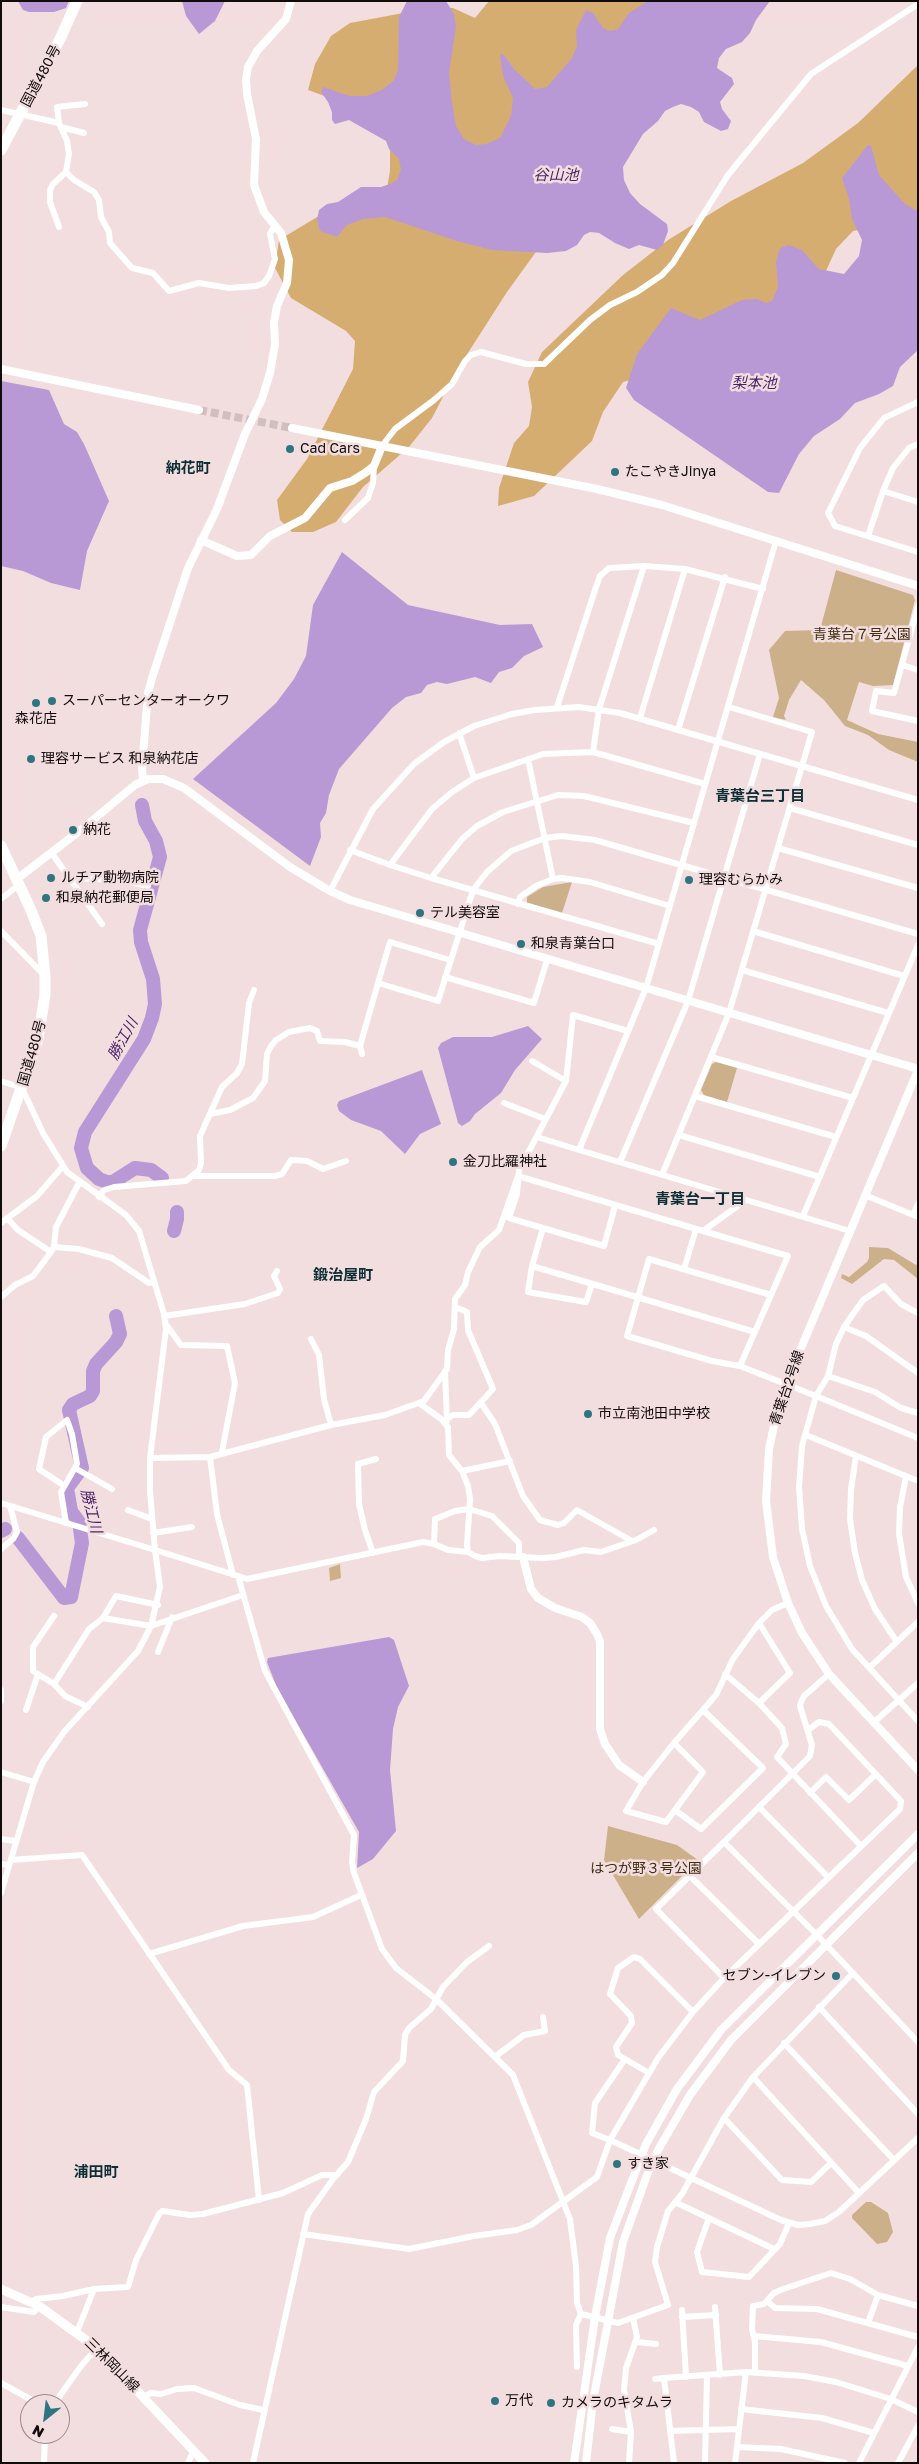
<!DOCTYPE html>
<html>
<head>
<meta charset="utf-8">
<style>
  body { margin:0 }
  #map { position:relative; width:919px; height:2464px; overflow:hidden; background:#f3dedf; font-family:"Golos Text",sans-serif }
  canvas { display:block }
  .frame { position:absolute; inset:0; border:2px solid #120b0c; pointer-events:none }
  .north { position:absolute; left:20px; top:2394px; width:50px; height:50px; box-sizing:border-box; background:#f3dedf; border:1px solid #998a8b; border-radius:50%; rotate:209deg; font-size:14px; font-weight:700; line-height:20px; text-align:center; color:#120b0c }
  .north::after { content:''; display:block; margin:auto; width:18px; height:22px; background:#2e7581; clip-path:polygon(50% 0,100% 100%,50% 72%,0 100%) }
</style>
</head>
<body>
<div id="map">
<canvas width="919" height="2464"></canvas>
<div class="frame"></div>
<div class="north">N</div>
</div>
<script>
const ctx = document.querySelector('canvas').getContext('2d');
ctx.lineJoin = 'round';
function fillPath(path, color) { ctx.fillStyle = color; ctx.fill(path, 'evenodd'); }
const shape = rows => new Path2D(rows.map(r => 'M' + r).join(''));
function strokePath(path, color, width, dash) { ctx.strokeStyle = color; ctx.lineWidth = width; ctx.lineCap = dash ? 'butt' : 'round'; ctx.setLineDash(dash || []); ctx.stroke(path); }
function drawText(font, color, halo, rows, align = 'center') {
  ctx.font = font + ' "Golos Text","Noto Sans JP",sans-serif'; ctx.lineWidth = 5; ctx.setLineDash([]); ctx.textBaseline = 'middle'; ctx.strokeStyle = halo; ctx.fillStyle = color; for (const [text, x, y, turn = 0] of rows) {
    ctx.save(); ctx.translate(x, y); ctx.rotate((+turn || 0) * Math.PI / 180); ctx.textAlign = isNaN(turn) ? turn : align; if (halo) ctx.strokeText(text, 0, 0); ctx.fillText(text, 0, 0); ctx.restore();
  }
}
const green = shape([
  [836,570,913,595,915,600,893,685,873,686,859,682,847,720,878,734,918,742,918,762,889,750,868,735,845,726,824,700,801,680,789,700,784,716,786,720,773,717,779,698,769,650,785,631,820,630],
  [572,882,562,913,527,903,527,897,543,887],
  [716,1062,737,1068,727,1102,704,1095,701,1090,712,1064],
  [869,1247,888,1248,916,1265,918,1263,918,1279,894,1260,884,1259,852,1284,841,1278,842,1274,849,1277,867,1262,869,1258],
  [340,1564,341,1578,330,1581,329,1568],
  [608,1826,677,1845,698,1860,639,1919,604,1860],
  [866,2202,871,2202,888,2213,893,2232,887,2242,877,2244,852,2218,852,2215]
]);
const forest = shape([
  [489,1,747,1,559,220,507,292,457,370,432,418,409,447,363,487,336,522,313,532,292,532,280,520,277,500,307,459,353,369,355,341,346,331,291,298,275,268,279,240,332,208,385,200,390,171,390,141,333,99,308,90,315,64,331,36,350,23,435,7,453,8,475,18],
  [918,65,918,237,869,228,853,231,836,249,825,273,766,325,648,375,623,382,603,412,592,441,534,496,498,506,499,488,514,443,529,426,532,407,528,382,542,352,623,275,668,240,731,201,803,163,858,123]
]);
const water = shape([
  [18,1,69,1,66,8,54,12,29,12,23,10],
  [182,1,225,1,215,21,199,34,186,16],
  [407,1,446,1,454,14,456,27,449,73,452,102,456,126,464,139,476,145,486,144,500,138,511,116,513,98,503,76,500,54,504,55,514,69,535,89,547,87,572,58,577,46,576,30,586,10,593,13,603,28,610,31,618,29,629,13,648,1,770,1,756,20,750,33,742,42,726,49,719,58,717,68,732,78,734,84,720,102,722,109,731,121,728,129,721,131,704,122,699,112,691,107,681,104,673,107,665,111,658,121,643,134,623,167,624,180,630,193,640,204,667,224,668,231,663,245,657,250,639,245,629,249,615,243,599,233,590,232,584,235,577,245,566,251,547,253,492,250,457,241,385,217,363,219,347,225,337,237,320,231,317,220,319,210,327,204,338,202,361,187,381,187,390,184,397,180,401,170,399,159,389,149,386,141,349,120,335,124,332,120,332,112,328,102,321,92,323,87,350,96,366,96,382,90,394,80,398,70,399,17],
  [868,145,871,146,879,175,905,204,918,211,918,350,900,367,893,386,879,394,855,403,840,419,814,436,799,454,779,493,768,492,634,400,626,388,637,354,671,308,700,320,742,300,757,299,766,303,772,301,778,287,776,262,780,248,789,245,802,250,819,269,844,274,859,256,862,240,852,219,849,199,842,178],
  [1,381,49,390,64,424,77,432,84,444,109,501,87,551,80,590,51,583,23,571,1,566],
  [342,552,408,605,500,625,532,624,543,647,524,656,512,668,499,672,491,683,475,677,447,684,437,682,427,685,421,693,406,697,392,708,339,769,329,795,326,813,320,823,321,837,310,866,193,779,276,703,294,679,306,656,313,605],
  [528,1026,542,1039,515,1070,501,1093,475,1114,470,1121,462,1126,458,1123,438,1048,441,1043,453,1037,492,1037],
  [422,1070,441,1124,420,1134,405,1154,381,1131,351,1120,339,1111,337,1105,339,1101],
  [389,1637,394,1640,409,1686,398,1707,393,1729,390,1770,396,1831,373,1859,357,1868,359,1832,277,1688,267,1662,268,1658]
]);
const river = shape([
  [142,805,145,821,156,841,160,857,140,930,141,942,153,979,155,1004,152,1018,144,1039,85,1132,81,1148,87,1168,99,1179,107,1182,113,1182,135,1168,151,1170,162,1178],
  [174,1231,177,1219,177,1212],
  [1,1531,5,1529],
  [18,1538,64,1598,71,1597,82,1543,79,1522,71,1511,67,1488,82,1468,69,1410,73,1404,90,1396,93,1391,93,1371,96,1364,116,1342,120,1334,116,1316]
]);
const tertiaryTunnel = shape([
  [199,410,292,428]
]);
const minor = shape([
  [1,110,59,123,67,141,69,154,66,172,74,180,94,192,99,200,101,217,109,232,110,243,132,268,153,273,169,291,199,283,229,288,256,286,264,283,269,276,275,259,270,234,275,225],
  [59,123,57,107,85,104],
  [61,127,84,133],
  [59,227,50,202,50,190,53,184,66,172],
  [918,402,884,418,860,448,828,513,835,526,918,552],
  [382,446,395,429,434,400,452,384,465,361,471,355,481,352,526,364,544,364,590,320,610,305,637,292,662,275,673,263,728,175,811,74,918,4],
  [883,491,918,502],
  [345,520,368,498,373,483,374,466],
  [868,536,883,491,893,468,909,448,918,444],
  [776,541,646,988,579,1150,850,1231],
  [918,606,894,693,876,691,872,711,918,721],
  [902,665,918,670],
  [557,707,596,587,600,576,609,568,644,566,685,569,763,589],
  [640,718,685,569],
  [678,730,725,577],
  [459,733,474,778],
  [593,752,599,709,644,566],
  [528,759,553,879],
  [790,808,918,845],
  [778,848,918,888],
  [350,850,390,865,431,878,659,944],
  [51,852,102,924],
  [390,865,432,809,452,792,474,778,543,754,593,752,705,784],
  [69,878,120,880,148,886],
  [431,878,462,839,477,826,503,812,558,795,584,796,694,823],
  [330,891,373,809,414,764,444,742,474,726,512,714,535,710,579,707,620,713,918,800],
  [1,899,16,887,16,880],
  [518,904,520,897,536,886,553,879,562,878,590,882,670,906],
  [1,931,44,975],
  [753,931,904,976],
  [450,960,390,942,378,983,438,1001,473,890,487,872,511,851,545,838,562,836,595,840,918,934],
  [742,970,888,1013],
  [445,977,534,1003,547,960],
  [362,1054,360,1046,378,983],
  [711,1057,853,1098],
  [532,1061,566,1081],
  [1,1081,22,1088,43,1133,67,1172,126,1215,139,1231,164,1314,166,1329,150,1458,150,1491,155,1550,238,1576,265,1671,354,1835,352,1862,354,1873,382,1949,396,1968,436,1999,513,2075,570,2219,576,2266,577,2303,581,2314,618,2323,668,2305,655,2262,657,2247,668,2211,682,2194,724,2118,753,2077,853,1973],
  [695,1096,836,1137],
  [504,1103,545,1119],
  [210,1114,230,1110,253,1098,265,1081,267,1054,271,1046,276,1040,289,1032,310,1028,317,1031,320,1041,345,1042,360,1046],
  [679,1135,820,1177],
  [537,1137,579,1150],
  [620,1162,688,1001,760,754],
  [662,1175,729,1013,812,732,729,707],
  [194,1176,275,1176,282,1174,291,1160,307,1161,323,1169,346,1161],
  [865,1195,918,1217],
  [99,1197,104,1190,114,1187,186,1181,199,1170,201,1163,200,1136,222,1087,237,1073,242,1064,249,1003,254,990],
  [615,1206,604,1246,509,1218,517,1194,519,1170,566,1081,573,1015,628,1031],
  [913,1215,918,1204],
  [803,1216,918,945],
  [7,1218,18,1230,51,1252],
  [1,1223,37,1196,63,1166],
  [543,1228,532,1266,755,1332],
  [703,1231,788,1256,740,1366],
  [54,1247,79,1249,112,1258,149,1283,154,1282],
  [532,1266,528,1292,586,1302,592,1284],
  [684,1269,696,1229],
  [771,1295,649,1259,627,1336,712,1361,740,1366,816,1396,828,1376,836,1344,844,1327,863,1300,884,1286,901,1304,918,1313],
  [1,1297,15,1285,33,1276,51,1252,54,1247,56,1227,79,1183],
  [164,1316,245,1304,278,1293,280,1289,274,1276,277,1271],
  [165,1323,181,1345,227,1346,235,1383,222,1452],
  [844,1327,866,1336,918,1373],
  [311,1339,319,1355,324,1399,331,1425],
  [445,1371,447,1421],
  [828,1376,875,1392,901,1408,918,1413],
  [419,1403,441,1419,448,1427,449,1455,462,1471,468,1486,470,1499,467,1545,468,1552,475,1556,482,1558,499,1556,542,1558,556,1557,584,1550,601,1552,636,1540,654,1530],
  [481,1403,495,1424,523,1496,540,1520,558,1525,564,1523,577,1510,632,1541],
  [447,1419,453,1415,469,1415,493,1389,468,1330,467,1312,458,1308],
  [806,1435,918,1481],
  [918,1438,816,1396,802,1446,799,1487,802,1529,810,1566,826,1606,852,1649,918,1721],
  [856,1456,851,1489,850,1519,855,1553,862,1580,875,1609,897,1642],
  [210,1457,217,1514,233,1575],
  [150,1458,210,1457,331,1425,385,1415,424,1401,447,1369,448,1350,454,1329,455,1299,465,1285,468,1272,480,1247,499,1230,518,1176,703,1231,746,1200],
  [75,1468,112,1489],
  [462,1471,510,1461],
  [906,1477,900,1507,899,1534,906,1577,918,1603],
  [63,1485,39,1469,46,1437,67,1420,72,1434,77,1464,61,1492,66,1523],
  [1,1503,155,1550,160,1587,151,1626,138,1651,64,1732,43,1762,34,1782,1,1893],
  [128,1510,152,1519],
  [153,1533,192,1527],
  [434,1544,435,1519,455,1511,469,1509,492,1516,519,1543,519,1557],
  [1,1549,13,1539,17,1532,10,1506],
  [373,1553,365,1530,359,1504,358,1464,376,1459],
  [238,1576,247,1579,423,1542,434,1544,448,1550,468,1552],
  [54,1616,33,1647,33,1671,54,1684,65,1696,88,1707],
  [103,1618,151,1626,243,1595],
  [158,1652,172,1617],
  [869,1668,918,1622],
  [725,1674,759,1703,790,1673,759,1623],
  [829,1674,804,1696,801,1702,800,1706,812,1745,810,1756,724,1842,816,1934,918,2042],
  [54,1684,89,1629,103,1618,116,1596,158,1605],
  [1,1690,1,1701],
  [759,1703,782,1728,786,1744,777,1757,861,1846],
  [26,1710,38,1674],
  [873,1723,918,1683],
  [674,1743,703,1772,666,1822,626,1811,643,1782,674,1743,716,1695,733,1659,759,1623,772,1610,788,1603],
  [1,1772,34,1782],
  [810,1793,826,1777,849,1800,876,1774],
  [759,1807,828,1877],
  [675,1810,701,1829,763,1768,703,1710],
  [1,1839,16,1841],
  [724,1842,656,1909,724,1978],
  [11,1860,82,1855,229,2070,247,2085,259,2200],
  [1,1864,9,1865],
  [689,1875,759,1944],
  [149,1954,243,1926,313,1917,361,1895],
  [819,2007,918,2114],
  [784,2043,894,2160],
  [496,2056,524,2035,545,2031,543,2017],
  [625,2059,595,2103,592,2133,610,2140,658,2058,693,2012,724,1978,900,1809,901,1801,829,1724,819,1722,808,1730],
  [649,2073,618,2055,616,2047,632,2023,631,2016,610,1994,618,1968,634,1957,640,1959,693,2012],
  [753,2077,859,2193],
  [724,2118,782,2180,811,2182,831,2163],
  [677,2203,774,2249],
  [709,2218,697,2252,702,2272,749,2277,780,2244,789,2223],
  [303,2234,409,2249,474,2236,517,2230,531,2225,597,2177,610,2140,781,2220,798,2225,810,2224,825,2221,839,2212,918,2138],
  [767,2301,775,2308,817,2309,918,2337],
  [31,2302,36,2299,63,2296,94,2289,128,2287,136,2260,159,2214,162,2211,190,2215,203,2214,283,2193,322,2175,337,2175],
  [1,2307,34,2312,39,2306],
  [715,2307,720,2375],
  [682,2310,686,2377],
  [682,2317,716,2315],
  [868,2323,878,2295],
  [77,2332,94,2289],
  [754,2336,821,2342,908,2366],
  [636,2342,656,2344],
  [577,2367,576,2325,581,2314],
  [755,2373,755,2342,752,2329,753,2306,764,2304,774,2293,783,2289,831,2273,850,2279,878,2295,918,2306],
  [655,2379,664,2378],
  [1,2383,39,2404],
  [143,2397,151,2393,161,2394,177,2389,194,2388,240,2405,263,2410],
  [54,2404,81,2366,97,2348],
  [741,2409,822,2418,874,2433],
  [612,2429,631,2432],
  [670,2431,739,2429],
  [737,2447,781,2449,845,2463],
  [44,2463,45,2434],
  [188,2463,194,2450],
  [253,2463,308,2214,333,2179,348,2162,366,2119,374,2092,403,2061,405,2035,409,2028,431,2009,443,1987,467,1962,489,1946],
  [629,2463,631,2432,624,2390,626,2368,637,2337,633,2318],
  [674,2463,664,2378,746,2372,804,2376,836,2382,891,2399,918,2412],
  [705,2463,707,2376],
  [735,2463,746,2372],
  [859,2463,918,2347],
  [898,2463,918,2426]
]);
const tertiary = shape([
  [1,369,199,410],
  [292,428,597,489,662,505,918,586],
  [201,540,237,556,251,555,270,536,305,518,330,488,352,481,365,473,374,466,382,446],
  [143,780,142,768,148,693,152,678,188,568,217,509,245,434,262,399,270,373,275,344,274,322,277,306,287,283,289,260,281,233,264,212,254,185,256,139,247,94,246,79,248,67,257,51,286,19,291,1],
  [17,879,82,829,135,785,148,779,163,779,184,788,290,867,330,891,350,900,918,1069],
  [918,1070,786,1384,777,1412,769,1449,766,1501,773,1557,788,1603,802,1633,829,1674,918,1770],
  [523,1557,531,1589,538,1598,555,1608,582,1617,590,1623,597,1634,600,1642,600,1729,605,1744,619,1765,643,1782],
  [574,2463,595,2317,610,2238,646,2144,677,2089,721,2030,918,1834],
  [586,2463,593,2401,623,2242,647,2175,658,2150,690,2095,731,2040,918,1853]
]);
const secondary = shape([
  [1,2289,39,2306,97,2348,205,2463]
]);
const trunk = shape([
  [1,150,60,39,77,1],
  [1,846,31,910,41,936,45,976,45,995,38,1039,1,1146]
]);
const markers = [
  [290,449,5,"#2e7581"],
  [615,472,5,"#2e7581"],
  [52,701,5,"#2e7581"],
  [36,703,5,"#2e7581"],
  [31,759,5,"#2e7581"],
  [73,830,5,"#2e7581"],
  [51,878,5,"#2e7581"],
  [689,880,5,"#2e7581"],
  [46,898,5,"#2e7581"],
  [420,913,5,"#2e7581"],
  [521,944,5,"#2e7581"],
  [453,1162,5,"#2e7581"],
  [588,1414,5,"#2e7581"],
  [836,1976,5,"#2e7581"],
  [617,2164,5,"#2e7581"],
  [495,2401,5,"#2e7581"],
  [551,2403,5,"#2e7581"]
];
const streetNames = [
  ["国道480号",41,76,-62],
  ["国道480号",32,1053,-74],
  ["青葉台2号線",787,1388,-71],
  ["三林岡山線",112,2365,45]
];
const poiNames = [
  ["Cad Cars",300,449],
  ["たこやきJinya",625,472],
  ["スーパーセンターオークワ",62,701],
  ["森花店",36,719,"center"],
  ["理容サービス 和泉納花店",41,759],
  ["納花",83,830],
  ["ルチア動物病院",61,878],
  ["理容むらかみ",699,880],
  ["和泉納花郵便局",56,898],
  ["テル美容室",430,913],
  ["和泉青葉台口",531,944],
  ["金刀比羅神社",463,1162],
  ["市立南池田中学校",598,1414],
  ["セブン-イレブン",826,1976,"right"],
  ["すき家",627,2164],
  ["万代",505,2401],
  ["カメラのキタムラ",561,2403]
];
const parkNames = [
  ["青葉台７号公園",862,635],
  ["はつが野３号公園",646,1869]
];
const waterNames = [
  ["谷山池",556,175],
  ["梨本池",754,383],
  ["勝江川",123,1039,-61],
  ["勝江川",91,1511,76]
];
const neighbourhoodNames = [
  ["納花町",188,468],
  ["青葉台三丁目",760,796],
  ["青葉台一丁目",700,1199],
  ["鍛治屋町",343,1275],
  ["浦田町",96,2172]
];
fillPath(green, '#ccb089');
fillPath(forest, '#d6ad71');
fillPath(water, '#b899d5');
strokePath(river, '#b899d5', 14);
strokePath(tertiaryTunnel, '#d1bebf', 8, [8, 4]);
strokePath(minor, '#fff', 6);
strokePath(tertiary, '#fff', 8);
strokePath(secondary, '#fff', 9);
strokePath(trunk, '#fff', 11);
for (const [x, y, r, color] of markers) { const dot = new Path2D(); dot.arc(x, y, r, 0, 2 * Math.PI); ctx.fillStyle = color; ctx.fill(dot); strokePath(dot, '#f3dedf', 2); }
drawText('14px', '#120b0c', '#f3dedf', streetNames);
drawText('14px', '#120b0c', '#f3dedf', poiNames, 'left');
drawText('14px', '#3f2d12', '#f3dedf', parkNames);
drawText('italic 15px', '#481f66', '#f3dedf', waterNames);
drawText('bold 15px', '#0c2e34', '#f3dedf', neighbourhoodNames);
</script>
</body>
</html>
